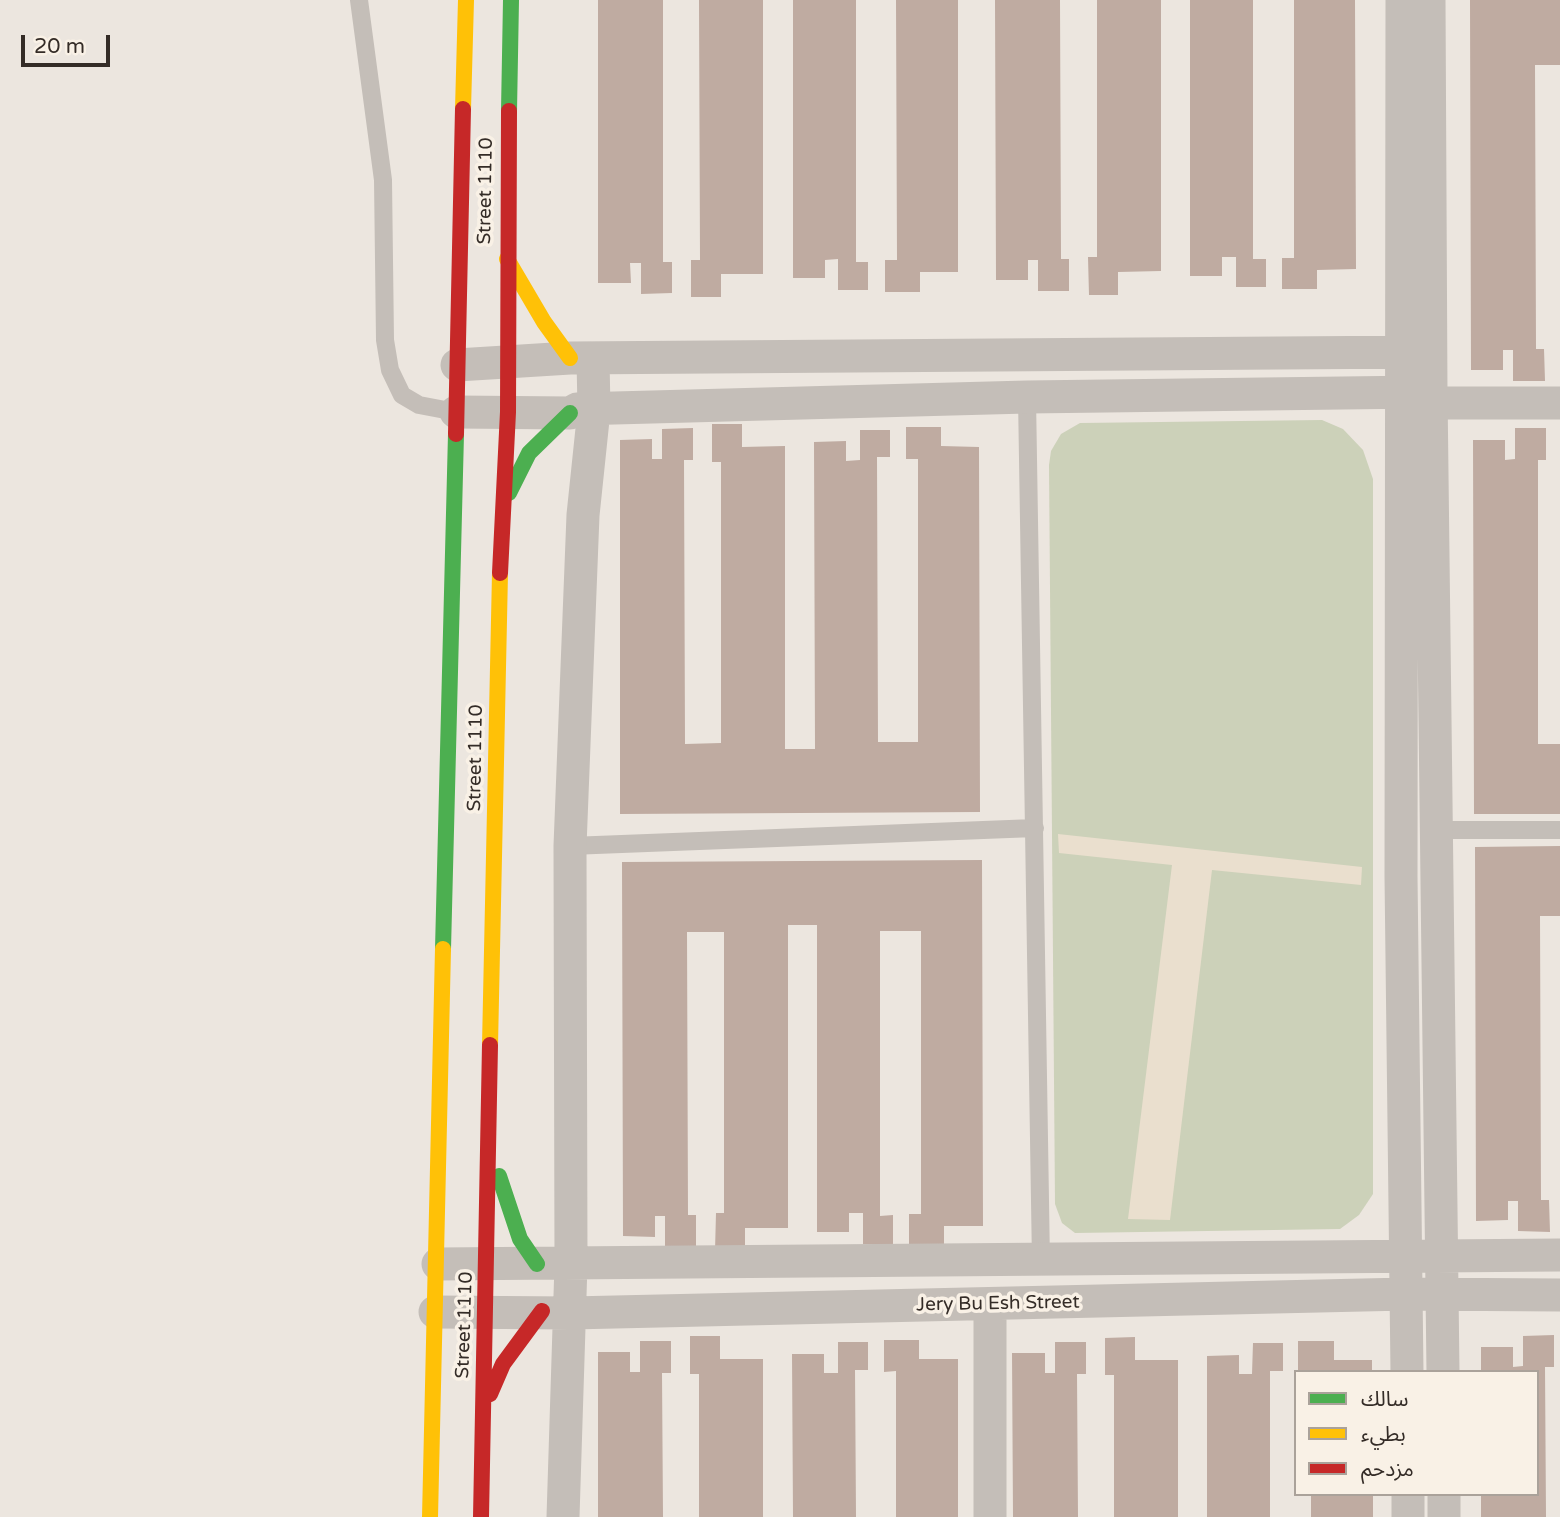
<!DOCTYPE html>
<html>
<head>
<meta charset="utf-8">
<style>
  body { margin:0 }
  #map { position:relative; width:1560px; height:1517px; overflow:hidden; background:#ece6df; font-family:"Varela Round","Noto Sans Arabic",sans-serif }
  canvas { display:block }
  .legend { position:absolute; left:1294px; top:1370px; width:245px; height:126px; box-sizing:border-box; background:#f9f1e6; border:2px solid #aaa29a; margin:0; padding:9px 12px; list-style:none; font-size:21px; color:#342c27 }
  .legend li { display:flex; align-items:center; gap:14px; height:35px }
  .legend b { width:35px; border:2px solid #aaa29a }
  .scale { position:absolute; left:21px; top:35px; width:89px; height:32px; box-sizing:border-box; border:4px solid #342c27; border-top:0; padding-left:9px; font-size:21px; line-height:24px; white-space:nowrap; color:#342c27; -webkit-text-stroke:5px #f9f1e6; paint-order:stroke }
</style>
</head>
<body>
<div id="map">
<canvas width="1560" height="1517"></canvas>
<ul class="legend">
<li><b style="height:9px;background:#4caf50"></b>سالك</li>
<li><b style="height:9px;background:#ffc107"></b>بطيء</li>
<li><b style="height:9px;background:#c62828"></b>مزدحم</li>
</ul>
<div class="scale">20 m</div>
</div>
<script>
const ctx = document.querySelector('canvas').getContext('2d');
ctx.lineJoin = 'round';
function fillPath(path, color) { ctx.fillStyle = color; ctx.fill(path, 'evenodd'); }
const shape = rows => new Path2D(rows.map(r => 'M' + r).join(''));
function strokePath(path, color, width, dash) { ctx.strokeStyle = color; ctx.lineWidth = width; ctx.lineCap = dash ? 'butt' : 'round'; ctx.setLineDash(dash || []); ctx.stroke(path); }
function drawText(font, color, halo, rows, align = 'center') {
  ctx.font = font + ' "Varela Round",sans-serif'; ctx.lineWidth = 7; ctx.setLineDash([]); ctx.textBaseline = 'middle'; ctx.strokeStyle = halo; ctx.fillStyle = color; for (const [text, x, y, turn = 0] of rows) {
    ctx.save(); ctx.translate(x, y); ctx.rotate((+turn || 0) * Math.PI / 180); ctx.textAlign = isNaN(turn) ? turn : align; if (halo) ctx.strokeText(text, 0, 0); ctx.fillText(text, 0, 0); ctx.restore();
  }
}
const green = shape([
  [1322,420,1343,429,1363,450,1373,479,1373,1194,1359,1215,1340,1229,1075,1233,1062,1223,1055,1204,1049,465,1051,451,1061,434,1080,423]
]);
const plaza = shape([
  [1058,834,1362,867,1361,885,1212,870,1170,1220,1128,1219,1172,865,1059,853]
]);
const building = shape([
  [598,0,663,0,663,262,672,262,672,293,641,294,641,263,630,263,631,283,598,283],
  [699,0,763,0,763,274,721,274,721,297,691,297,691,260,700,260],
  [793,0,856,0,856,262,868,262,868,290,838,290,838,259,825,260,825,278,793,278],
  [896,0,958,0,958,272,920,272,920,292,885,292,885,260,897,260],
  [995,0,1060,0,1061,259,1069,259,1069,291,1038,291,1038,260,1028,260,1028,280,996,280],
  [1097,0,1161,0,1161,271,1118,272,1118,295,1089,295,1088,257,1097,257],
  [1190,0,1253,0,1253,259,1266,259,1266,287,1236,287,1236,257,1222,257,1222,276,1190,276],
  [1294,0,1355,0,1356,269,1317,270,1317,289,1282,289,1282,258,1294,258],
  [1470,0,1560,0,1560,65,1535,65,1536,349,1544,349,1545,381,1513,381,1513,350,1503,350,1503,370,1471,370],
  [712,424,742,424,742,447,785,446,785,749,815,749,814,442,846,441,846,461,860,460,860,430,890,430,890,457,877,457,878,742,918,742,918,459,906,459,906,427,941,427,941,446,979,447,980,812,620,814,620,440,652,439,652,459,662,459,662,429,693,428,693,460,684,460,685,744,721,743,721,462,712,462],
  [1515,428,1546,428,1546,460,1538,460,1538,744,1560,744,1560,814,1474,814,1473,440,1505,440,1505,460,1515,459],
  [1560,846,1560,916,1540,916,1541,1200,1549,1200,1550,1232,1518,1231,1518,1201,1508,1201,1508,1220,1476,1221,1475,847],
  [982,860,983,1226,944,1226,944,1245,909,1246,909,1214,921,1214,921,931,880,931,880,1216,893,1215,893,1244,863,1244,863,1213,849,1213,849,1232,817,1232,817,925,788,925,788,1228,745,1228,745,1251,715,1251,716,1213,724,1213,724,932,687,932,688,1215,696,1215,696,1247,665,1247,665,1216,655,1216,655,1237,623,1236,622,862],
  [1554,1335,1554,1367,1545,1367,1546,1517,1481,1517,1481,1494,1537,1494,1537,1372,1481,1372,1481,1347,1513,1347,1513,1367,1523,1366,1523,1336],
  [690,1336,720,1336,720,1359,763,1359,763,1517,699,1517,699,1374,690,1374],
  [1135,1337,1135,1360,1178,1360,1178,1517,1114,1517,1114,1375,1105,1375,1105,1338],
  [884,1340,919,1340,919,1359,958,1359,958,1517,896,1517,896,1371,884,1372],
  [640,1341,671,1341,671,1373,662,1373,663,1517,598,1517,598,1352,630,1352,630,1372,640,1372],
  [1298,1341,1334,1341,1334,1360,1372,1360,1372,1372,1298,1372],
  [838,1342,868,1342,868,1370,855,1370,856,1517,793,1517,792,1354,824,1354,824,1373,838,1373],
  [1055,1342,1086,1342,1086,1374,1077,1374,1078,1517,1013,1517,1012,1353,1045,1353,1045,1373,1055,1373],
  [1253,1343,1283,1343,1283,1371,1270,1371,1270,1517,1207,1517,1207,1356,1239,1355,1239,1374,1252,1374],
  [1311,1494,1373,1494,1373,1517,1311,1517]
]);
const lane = shape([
  [359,0,383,180,385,340,390,370,402,395,419,405,456,412],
  [1027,397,1041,1262],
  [1431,830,1560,830],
  [570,846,1035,828]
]);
const street = shape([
  [1402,0,1401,876,1407,1372],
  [1429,0,1431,392,1443,1372],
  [457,365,570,358,1421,352],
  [1431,403,1560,403],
  [456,412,570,413,577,409,1027,397,1421,392],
  [438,1264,1560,1255],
  [435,1312,571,1313,1407,1294,1560,1295],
  [1408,1494,1408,1517],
  [1444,1494,1444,1517],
  [563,1517,571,1264,570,846,583,515,594,410,593,359],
  [990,1517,990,1304]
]);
const fast = shape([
  [509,111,511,0],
  [509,493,529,453,570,413],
  [443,949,456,434],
  [499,1176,520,1239,537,1264]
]);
const slow = shape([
  [463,109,466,0],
  [507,259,544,322,570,358],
  [490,1045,500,573],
  [430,1517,443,949]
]);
const jam = shape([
  [456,434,463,109],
  [500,573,508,412,509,111],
  [490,1394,503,1364,542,1311],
  [481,1517,490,1045]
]);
const streetNames = [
  ["Street 1110",486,191,-89],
  ["Street 1110",476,758,-89],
  ["Jery Bu Esh Street",998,1304,-1],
  ["Street 1110",465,1325,-88]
];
fillPath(green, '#ccd1b9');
fillPath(plaza, '#eadfce');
fillPath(building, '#bfaba1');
strokePath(lane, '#c4beb8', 18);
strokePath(street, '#c4beb8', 33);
strokePath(fast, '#4caf50', 16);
strokePath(slow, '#ffc107', 16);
strokePath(jam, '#c62828', 16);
drawText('19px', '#342c27', '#f9f1e6', streetNames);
</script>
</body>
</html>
